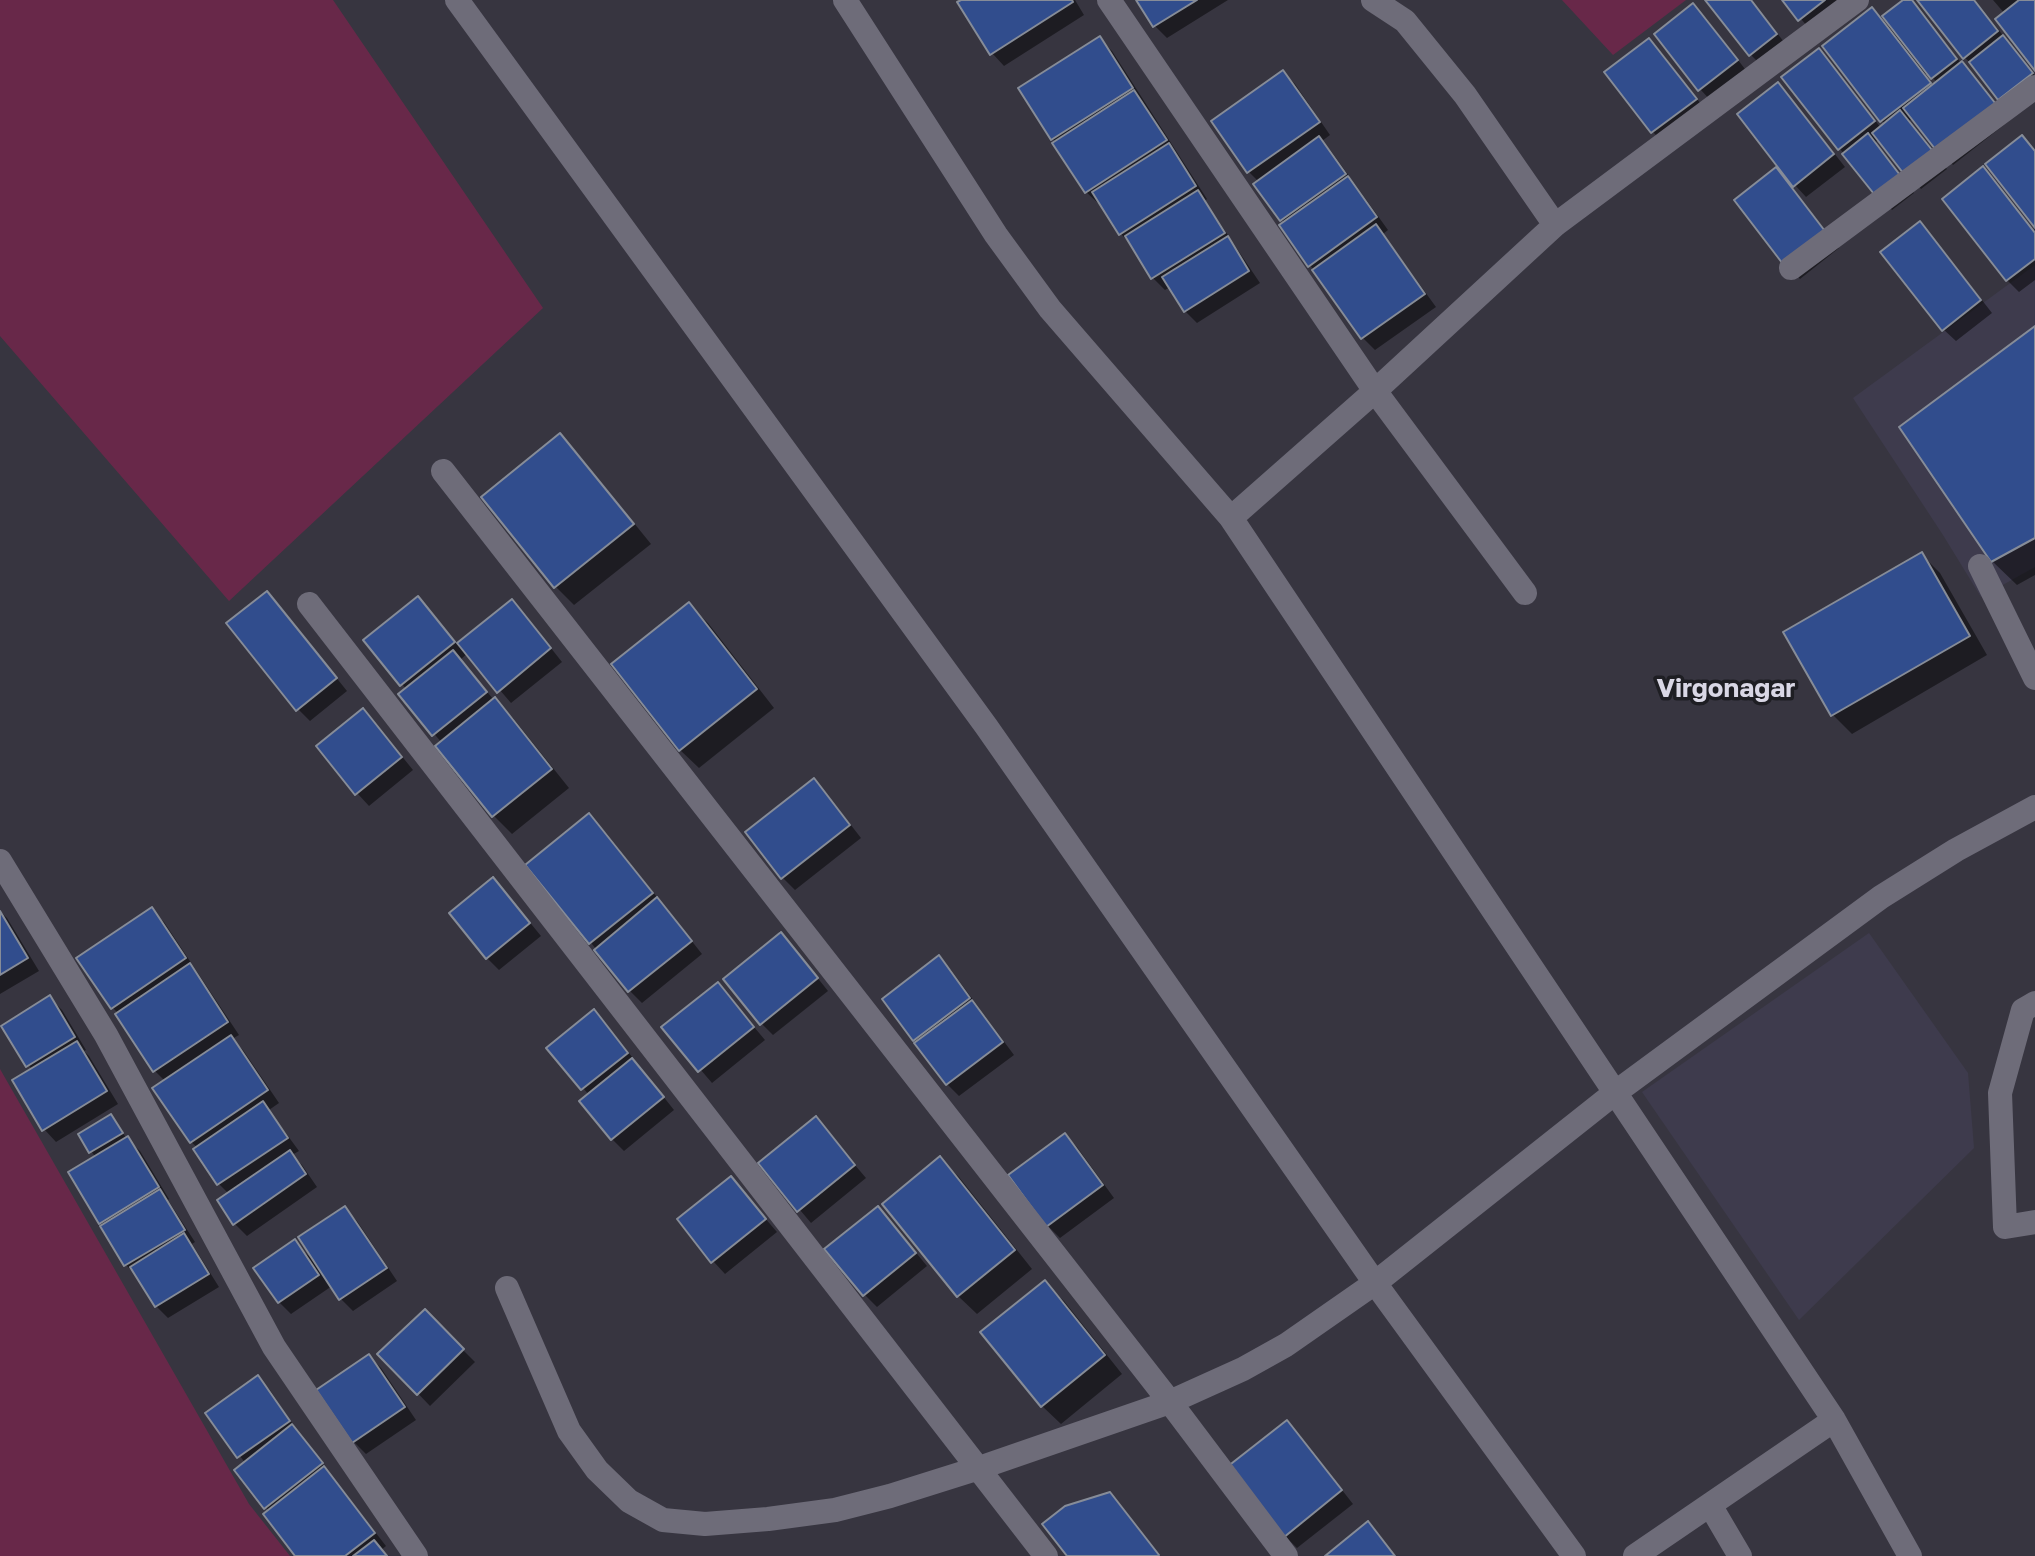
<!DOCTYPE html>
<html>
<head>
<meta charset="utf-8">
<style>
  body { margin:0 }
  canvas { display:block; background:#373540 }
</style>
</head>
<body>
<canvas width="2035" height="1556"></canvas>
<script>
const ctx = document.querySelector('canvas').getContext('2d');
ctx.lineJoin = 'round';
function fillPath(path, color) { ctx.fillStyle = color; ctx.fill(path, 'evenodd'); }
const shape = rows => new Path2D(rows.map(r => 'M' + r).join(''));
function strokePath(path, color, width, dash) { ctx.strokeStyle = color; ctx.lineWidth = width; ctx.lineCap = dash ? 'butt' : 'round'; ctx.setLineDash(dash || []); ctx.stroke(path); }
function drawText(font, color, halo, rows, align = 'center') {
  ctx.font = font + ' "Golos Text",sans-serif'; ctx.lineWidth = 7; ctx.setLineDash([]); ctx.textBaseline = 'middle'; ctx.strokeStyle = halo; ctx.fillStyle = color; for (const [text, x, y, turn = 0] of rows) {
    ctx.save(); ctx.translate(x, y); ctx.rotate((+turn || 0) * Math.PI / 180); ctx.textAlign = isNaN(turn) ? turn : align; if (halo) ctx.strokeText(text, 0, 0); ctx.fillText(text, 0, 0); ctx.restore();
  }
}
const built = shape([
  [2035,265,2035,567,1981,597,1943,535,1853,398],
  [1869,933,1968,1073,1974,1148,1799,1320,1642,1092]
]);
const green = shape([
  [0,0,333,0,543,308,229,601,0,336],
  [1562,0,1686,0,1613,55],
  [0,1069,249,1504,290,1556,0,1556]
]);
const shadow = shape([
  [965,0,1075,0,1084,15,1004,66,992,53],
  [1139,0,1228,0,1167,38,1155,26],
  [1708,0,1751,0,1788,47,1763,67,1751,55],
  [1785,0,1839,0,1812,32],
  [1906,0,1911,0,1921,10,1961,63,1974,76,2009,121,1953,165,1941,152,1913,118,1909,121,1947,169,1921,189,1909,176,1879,139,1875,143,1914,193,1892,210,1840,149,1784,77,1818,51,1831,63,1881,128,1885,124,1882,121,1872,9,1889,27],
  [1927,73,1938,83,1934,86,1925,75],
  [1920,0,1975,0,2035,76,2012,111,1977,69,1964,57],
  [1993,0,2035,0,2035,68,2005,14],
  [1693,6,1706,18,1748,73,1712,102,1700,89],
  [1100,39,1112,51,1207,199,1205,201,1260,283,1197,323,1185,311,1170,287,1165,290,1153,278,1133,246,1121,234,1101,202,1099,204,1086,192,1053,139],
  [1649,40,1661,52,1707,112,1665,144,1653,132,1607,73],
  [1283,72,1295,84,1330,135,1322,141,1331,151,1388,230,1383,234,1436,307,1375,350,1363,338,1310,265,1285,224,1256,184,1259,182,1249,172],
  [1790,97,1845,167,1806,197,1794,184],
  [1983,169,1995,181,2035,232,2035,280,2019,292,2007,280],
  [1775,170,1789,183,1839,248,1800,279,1788,266],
  [1920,224,1932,236,1992,313,1956,341,1943,329],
  [2035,328,2035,575,2017,585,1992,561],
  [560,436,578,454,651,544,574,605,556,587],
  [1922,555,1940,573,1987,655,1852,734,1833,715,1786,633],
  [418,598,458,645,512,602,524,614,562,662,511,703,468,653,460,660,494,700,513,718,569,788,512,834,494,816,442,743,401,695,407,690,365,641],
  [689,605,708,623,774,708,699,768,680,750],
  [279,606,347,691,310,721,298,709],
  [375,723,413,770,369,806,357,793],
  [813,780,826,793,861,838,795,890,783,878],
  [589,816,607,834,702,954,642,1003,630,991,528,865],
  [505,892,541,936,499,970,487,958],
  [151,910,164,922,239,1035,232,1039,243,1050,279,1103,269,1110,299,1151,292,1155,302,1165,317,1187,247,1236,235,1224,229,1194,219,1184,196,1150,198,1148,191,1142,166,1082,155,1071,118,1013,113,1008],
  [0,911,7,918,39,971,0,994],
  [793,947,828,991,773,1035,761,1023],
  [939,958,951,970,1014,1055,959,1096,947,1084,914,1040],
  [718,984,765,1040,712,1083,664,1027],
  [50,998,62,1010,86,1050,84,1051,89,1056,118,1104,56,1142,44,1129,32,1070,4,1026],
  [594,1012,606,1024,674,1110,624,1151,612,1139,589,1095,549,1048],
  [111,1116,127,1139,140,1151,169,1199,168,1200,195,1242,192,1244,219,1287,168,1318,156,1306,138,1277,126,1265,100,1222,96,1158,80,1135],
  [816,1119,866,1178,811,1223,761,1164],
  [1065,1135,1077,1147,1114,1198,1060,1238,1048,1226,1011,1176],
  [940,1159,959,1177,1032,1269,977,1314,958,1296],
  [731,1179,777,1232,725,1274,713,1261],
  [345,1209,357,1221,397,1281,353,1311,341,1299,332,1286,291,1314,279,1302,294,1242,313,1260],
  [890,1221,927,1266,877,1307,865,1295],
  [1045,1283,1064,1301,1122,1374,1061,1424,1042,1406],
  [425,1312,475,1362,430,1406,380,1354],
  [369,1356,381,1368,416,1420,366,1454,354,1442,319,1390],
  [257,1378,270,1390,300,1435,386,1546,381,1550,387,1556,298,1556,266,1507,246,1464,208,1414],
  [1287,1422,1299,1435,1353,1504,1297,1548,1285,1536]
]);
const building = shape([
  [961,0,1072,0,1073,2,990,55,957,2,961,0],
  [1136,0,1197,0,1153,27,1136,0],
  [1705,0,1751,0,1777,34,1749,56,1705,0],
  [1782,0,1825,0,1798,21,1782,0],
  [1903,0,1912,0,1957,59,1931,79,1882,16,1903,0],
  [1917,0,1974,0,1998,31,1963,59,1917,0],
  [2019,0,2035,0,2035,71,1995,19,2019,0],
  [1693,3,1738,60,1698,91,1654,34,1693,3],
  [1872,7,1931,83,1880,122,1822,46,1872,7],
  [2003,35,2033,73,1998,100,1969,62,2003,35],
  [1100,36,1133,88,1051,140,1018,88,1100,36],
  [1649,38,1697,99,1651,133,1604,72,1649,38],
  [1819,48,1875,121,1838,150,1781,77,1819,48],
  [1962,61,1999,108,1939,154,1903,108,1962,61],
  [1283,70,1320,122,1247,173,1211,121,1283,70],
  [1778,82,1834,154,1793,187,1737,114,1778,82],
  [1134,90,1167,140,1085,193,1052,143,1134,90],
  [1900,110,1936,155,1907,178,1872,133,1900,110],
  [1868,133,1903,179,1878,199,1842,154,1868,133],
  [2022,135,2035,151,2035,228,1985,164,2022,135],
  [1319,136,1346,174,1280,221,1253,184,1319,136],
  [1169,143,1196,186,1119,235,1092,192,1169,143],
  [1983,166,2035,233,2035,259,2006,281,1942,199,1983,166],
  [1776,167,1828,235,1786,268,1734,200,1776,167],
  [1348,176,1377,217,1308,267,1279,225,1348,176],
  [1198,190,1225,233,1151,279,1125,236,1198,190],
  [1920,221,1981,300,1942,331,1880,252,1920,221],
  [1376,224,1425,294,1361,339,1312,270,1376,224],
  [1228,236,1249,271,1184,312,1162,277,1228,236],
  [2035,326,2035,538,1991,562,1899,427,2035,326],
  [560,433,634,524,554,588,481,497,560,433],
  [1922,552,1970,636,1831,716,1783,632,1922,552],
  [267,591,337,678,296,711,226,623,267,591],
  [418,596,455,642,400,686,363,640,418,596],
  [512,599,551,648,497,693,457,643,512,599],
  [689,602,757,689,679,751,611,664,689,602],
  [453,650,487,692,432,736,398,694,453,650],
  [495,697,552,769,492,817,435,746,495,697],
  [363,708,402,757,355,795,316,746,363,708],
  [814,778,850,825,781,879,745,832,814,778],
  [589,813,653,893,589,944,525,865,589,813],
  [493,877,530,923,486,959,449,913,493,877],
  [657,897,692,941,628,992,594,950,657,897],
  [152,907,186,958,111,1009,76,958,152,907],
  [0,911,28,958,0,975,0,911],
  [781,932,818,978,760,1025,723,979,781,932],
  [939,955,970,998,913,1041,882,999,939,955],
  [190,963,228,1022,153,1072,115,1014,190,963],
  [718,982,754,1027,698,1072,661,1027,718,982],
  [50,995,75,1037,26,1067,1,1026,50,995],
  [972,1000,1003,1042,946,1085,914,1043,972,1000],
  [594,1009,628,1053,581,1090,546,1048,594,1009],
  [231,1035,268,1090,190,1143,152,1088,231,1035],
  [77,1041,107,1091,42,1131,12,1080,77,1041],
  [632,1058,664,1097,611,1140,579,1101,632,1058],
  [263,1101,288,1138,217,1185,193,1149,263,1101],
  [111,1114,123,1133,89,1153,78,1134,111,1114],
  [816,1116,855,1165,797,1212,758,1163,816,1116],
  [1065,1133,1103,1185,1046,1227,1008,1175,1065,1133],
  [128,1136,159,1187,99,1224,68,1172,128,1136],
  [290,1150,306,1174,233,1225,217,1200,290,1150],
  [940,1156,1015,1250,957,1297,882,1204,940,1156],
  [731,1176,766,1219,711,1263,677,1219,731,1176],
  [160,1189,185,1230,124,1266,100,1226,160,1189],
  [345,1206,387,1268,339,1300,298,1237,345,1206],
  [878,1206,916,1253,863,1296,824,1249,878,1206],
  [184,1233,209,1274,155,1307,130,1267,184,1233],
  [295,1239,319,1275,278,1303,253,1268,295,1239],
  [1045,1280,1105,1355,1041,1407,980,1332,1045,1280],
  [425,1309,464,1349,417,1395,377,1354,425,1309],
  [369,1354,405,1407,352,1443,316,1390,369,1354],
  [258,1375,290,1421,237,1458,205,1413,258,1375],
  [1287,1420,1342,1490,1283,1538,1227,1467,1287,1420],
  [292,1424,323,1463,264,1509,234,1470,292,1424],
  [324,1466,375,1533,345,1556,295,1556,263,1514,324,1466],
  [1110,1492,1159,1555,1158,1556,1067,1556,1042,1524,1065,1506,1110,1492],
  [1368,1521,1395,1556,1325,1556,1368,1521],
  [374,1540,387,1556,353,1556,374,1540]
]);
const minor = shape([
  [457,0,986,726,1375,1283,1574,1556],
  [845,0,996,235,1050,309,1231,518],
  [1109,0,1375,391,1525,593],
  [1373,0,1405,21,1465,95,1555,225],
  [1857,0,1555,225,1375,391,1231,518,1834,1420,1910,1556],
  [1791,268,2035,87],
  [443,471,1170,1402,1286,1556],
  [1980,566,2035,678],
  [309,604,1046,1556],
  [0,861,106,1035,274,1347,416,1556],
  [2035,1003,2023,1010,2000,1093,2005,1227,2035,1222],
  [507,1288,569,1431,597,1470,629,1501,663,1520,705,1524,768,1519,835,1510,890,1496,979,1468,1170,1402,1243,1369,1286,1345,1375,1283,1616,1092,1881,897,1956,850,2035,807],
  [1710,1505,1740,1556],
  [1635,1556,1834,1420]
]);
const neighbourhoodNames = [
  ["Virgonagar",1726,689]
];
fillPath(built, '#3e3b4d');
fillPath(green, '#682849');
fillPath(shadow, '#0007');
fillPath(building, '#314d8d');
strokePath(building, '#868c98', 2);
strokePath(minor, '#6e6c79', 24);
drawText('bold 26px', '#d9d7e5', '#1e1e23', neighbourhoodNames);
</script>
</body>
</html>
